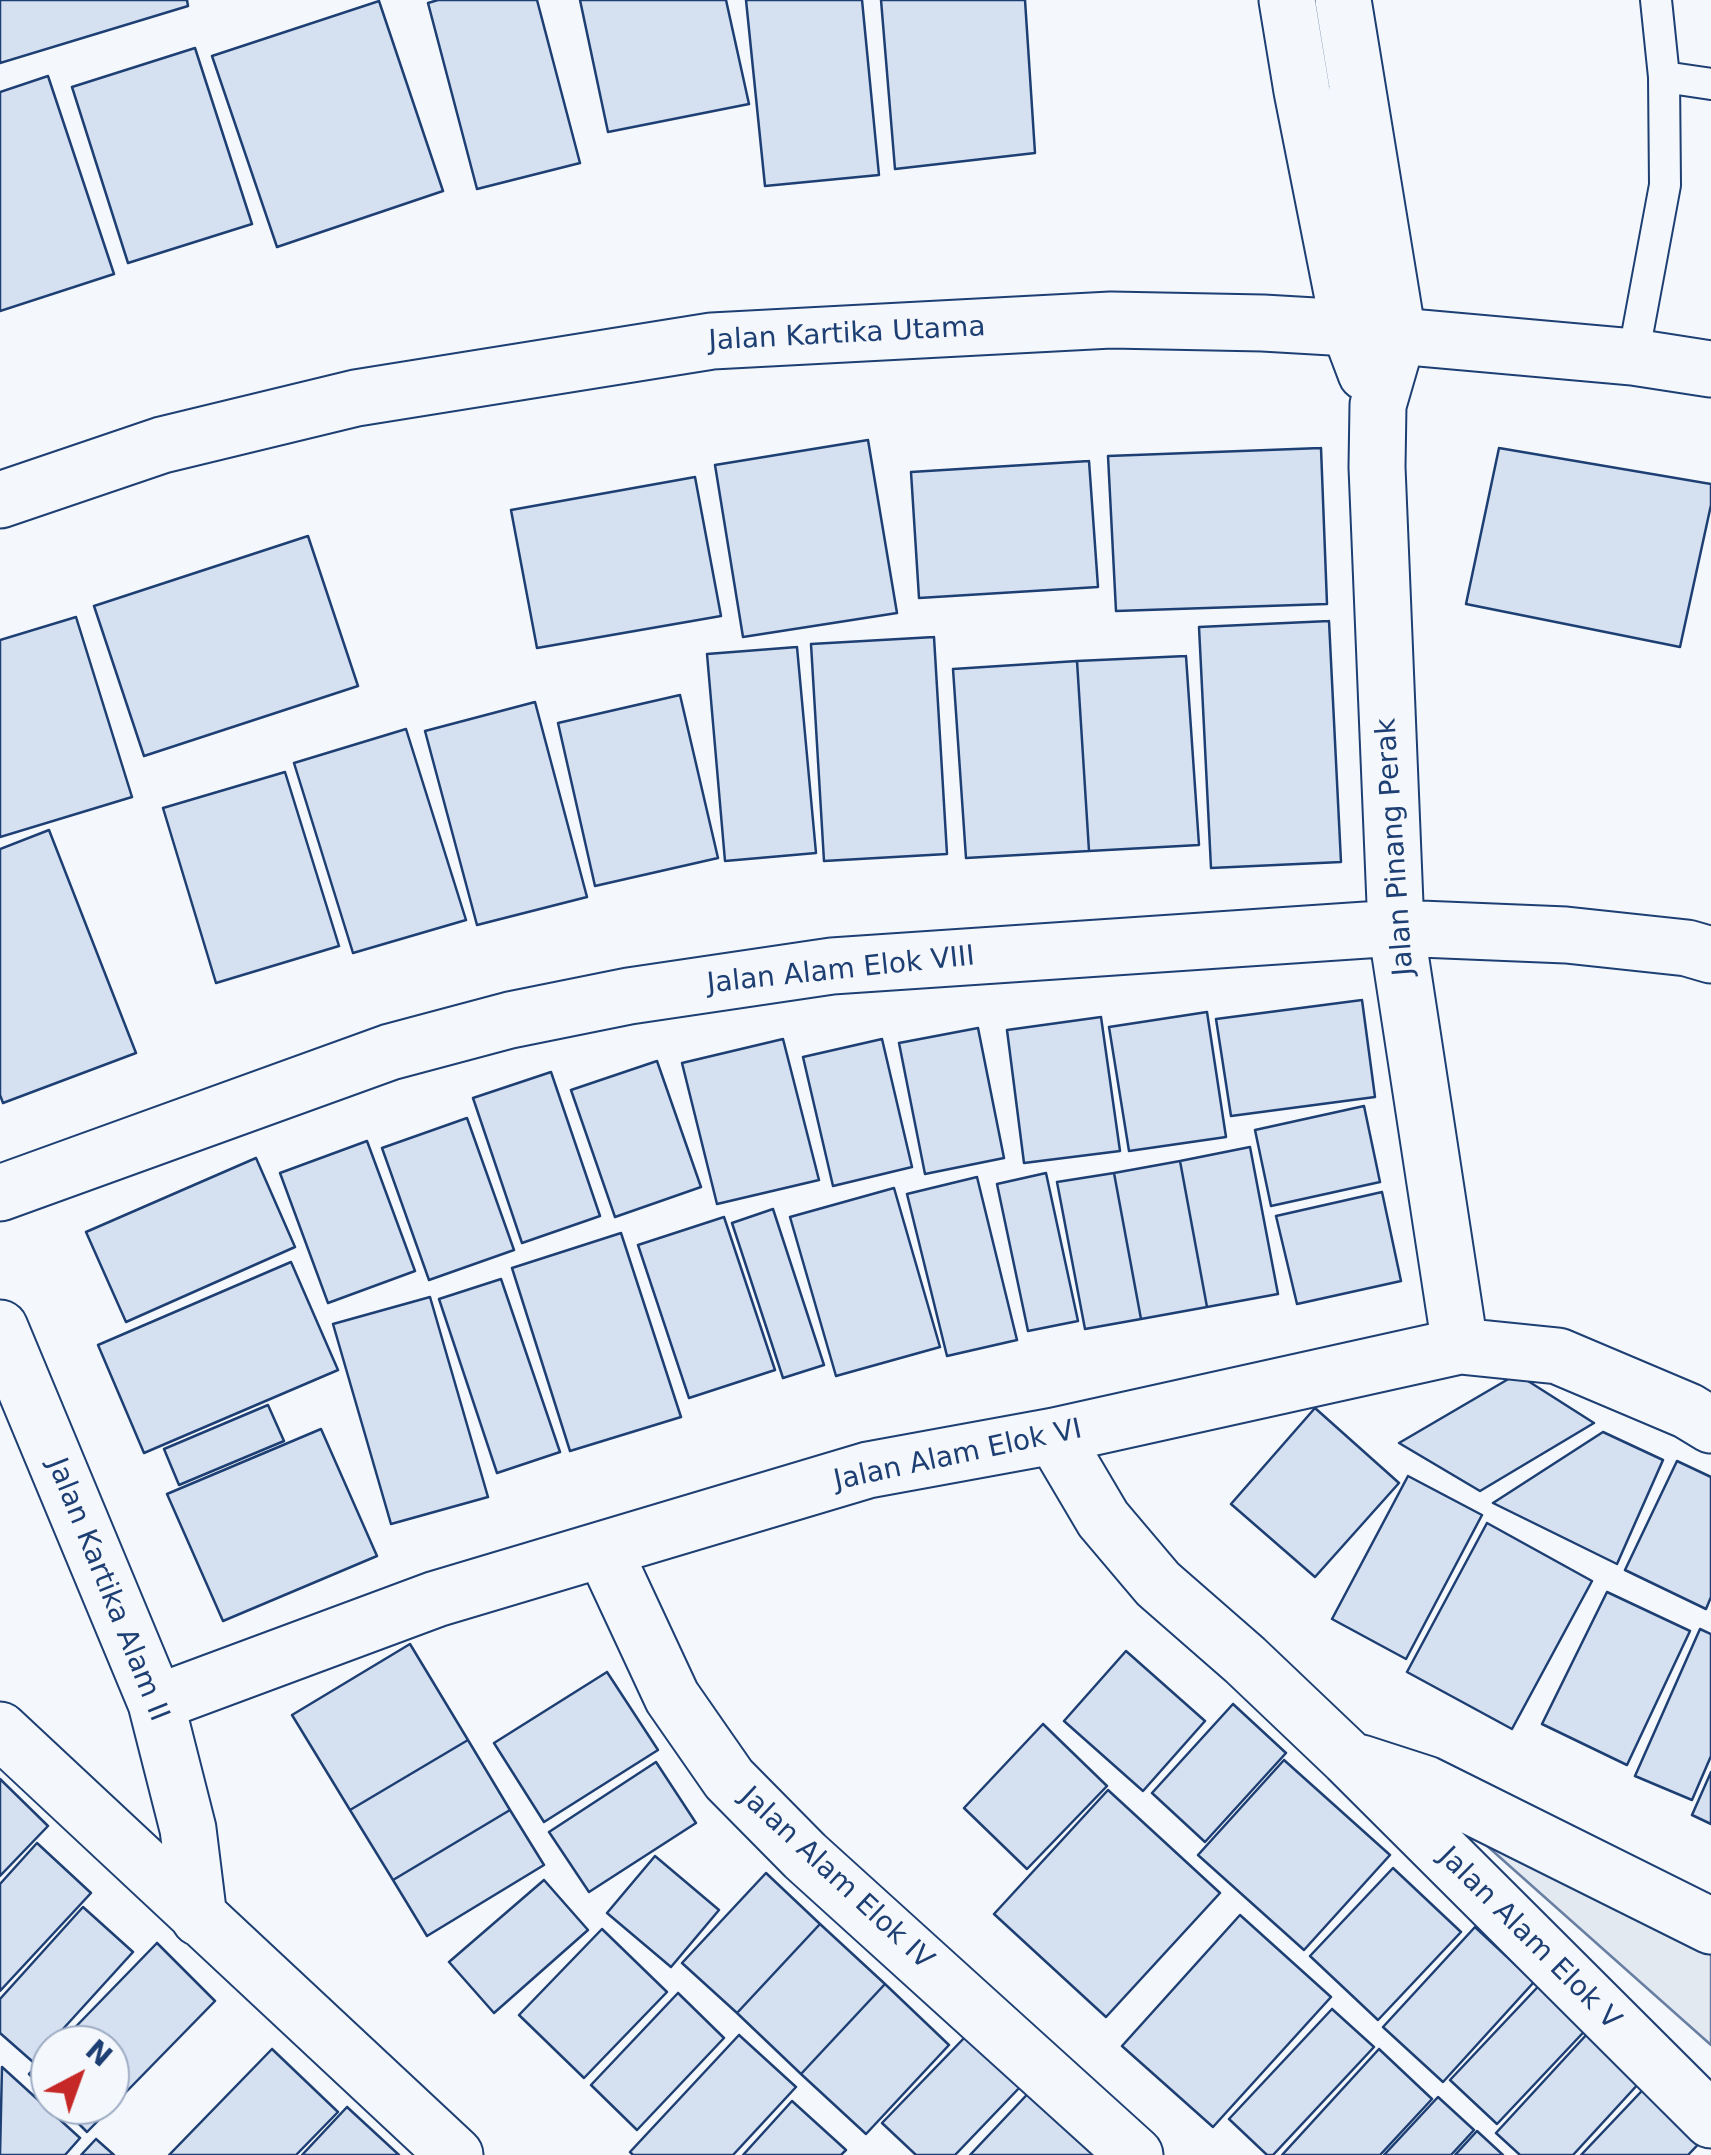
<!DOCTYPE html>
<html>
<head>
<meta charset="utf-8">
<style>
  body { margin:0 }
  #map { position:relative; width:1711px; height:2155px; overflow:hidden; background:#f4f7fb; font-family:"DejaVu Sans",sans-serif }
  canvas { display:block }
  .north { position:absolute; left:30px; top:2025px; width:100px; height:100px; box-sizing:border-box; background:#f4f7fb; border:2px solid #9eadc5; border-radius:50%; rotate:41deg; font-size:28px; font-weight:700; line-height:40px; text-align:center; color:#1d3f73 }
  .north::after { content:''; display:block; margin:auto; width:35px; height:45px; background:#c62828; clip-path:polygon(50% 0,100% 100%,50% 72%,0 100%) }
</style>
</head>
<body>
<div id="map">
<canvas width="1711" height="2155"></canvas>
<div class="north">N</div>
</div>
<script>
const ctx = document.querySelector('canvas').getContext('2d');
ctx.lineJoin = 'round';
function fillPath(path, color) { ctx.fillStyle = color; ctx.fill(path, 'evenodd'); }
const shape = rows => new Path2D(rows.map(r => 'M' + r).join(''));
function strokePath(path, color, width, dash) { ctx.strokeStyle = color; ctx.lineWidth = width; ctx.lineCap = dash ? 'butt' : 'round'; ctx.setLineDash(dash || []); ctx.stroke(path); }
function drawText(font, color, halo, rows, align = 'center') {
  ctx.font = font + ' "DejaVu Sans",sans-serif'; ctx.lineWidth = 8; ctx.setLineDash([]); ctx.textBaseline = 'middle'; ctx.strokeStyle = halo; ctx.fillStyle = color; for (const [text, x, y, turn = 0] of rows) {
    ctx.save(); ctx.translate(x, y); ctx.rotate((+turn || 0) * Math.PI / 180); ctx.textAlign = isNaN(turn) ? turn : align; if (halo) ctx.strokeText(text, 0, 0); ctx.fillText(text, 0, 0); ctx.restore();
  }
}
const green = shape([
  [1423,1789,1711,1955,1711,2045,1423,1789]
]);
const building = shape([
  [0,0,187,0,188,6,0,63,0,0],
  [438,0,537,0,580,163,477,189,428,3,438,0],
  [580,0,726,0,749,104,608,132,580,0],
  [746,0,862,0,879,175,765,186,746,0],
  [881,0,1025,0,1035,153,895,169,881,0],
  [379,1,443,191,277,247,212,56,379,1],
  [195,48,252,224,128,263,72,87,195,48],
  [48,76,114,274,0,311,0,92,48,76],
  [868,440,897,613,743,637,715,465,868,440],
  [1321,448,1327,604,1116,611,1108,456,1321,448],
  [1499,448,1711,484,1711,505,1680,647,1466,604,1499,448],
  [1089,461,1098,587,919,598,911,472,1089,461],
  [695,477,721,616,537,648,511,510,695,477],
  [308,536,358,686,144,756,94,606,308,536],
  [76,617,132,797,0,837,0,640,76,617],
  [1329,621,1341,862,1211,868,1199,627,1329,621],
  [934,637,947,854,824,861,811,644,934,637],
  [797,647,816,853,725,861,707,654,797,647],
  [1186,656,1199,845,1089,851,1077,661,1186,656],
  [1077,661,1089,851,966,858,953,669,1077,661],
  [680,695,718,858,595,886,558,723,680,695],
  [535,702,587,897,477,925,425,731,535,702],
  [406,729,466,920,353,953,294,763,406,729],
  [285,772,339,946,216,983,163,808,285,772],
  [49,830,136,1053,3,1103,0,1095,0,849,49,830],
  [1362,1000,1375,1097,1231,1116,1216,1019,1362,1000],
  [1207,1012,1226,1137,1129,1151,1109,1027,1207,1012],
  [1101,1017,1120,1151,1024,1163,1007,1030,1101,1017],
  [978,1028,1004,1158,925,1174,899,1043,978,1028],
  [783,1039,819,1180,717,1204,682,1063,783,1039],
  [882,1039,912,1167,833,1186,803,1057,882,1039],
  [657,1061,701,1187,615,1217,571,1090,657,1061],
  [551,1072,600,1216,522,1243,473,1098,551,1072],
  [1364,1106,1380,1182,1271,1206,1255,1130,1364,1106],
  [467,1118,514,1250,429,1280,382,1148,467,1118],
  [367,1141,415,1271,328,1303,280,1173,367,1141],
  [1250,1147,1278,1294,1207,1307,1180,1161,1250,1147],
  [256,1158,295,1247,126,1322,86,1232,256,1158],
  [1180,1161,1207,1307,1141,1319,1114,1173,1180,1161],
  [1046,1173,1078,1321,1028,1331,997,1184,1046,1173],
  [1114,1173,1141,1319,1085,1329,1057,1182,1114,1173],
  [977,1177,1017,1340,947,1356,907,1194,977,1177],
  [894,1188,940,1347,836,1376,790,1217,894,1188],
  [1382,1192,1401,1281,1297,1304,1276,1216,1382,1192],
  [773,1209,824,1365,783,1378,732,1223,773,1209],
  [724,1217,775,1370,689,1398,638,1245,724,1217],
  [621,1233,681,1417,570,1451,512,1268,621,1233],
  [291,1262,338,1370,144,1453,98,1345,291,1262],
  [501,1279,560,1452,497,1473,439,1299,501,1279],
  [430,1297,488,1497,391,1524,333,1324,430,1297],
  [1517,1374,1594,1423,1480,1491,1399,1443,1517,1374],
  [268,1405,284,1441,179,1485,164,1449,268,1405],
  [1315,1408,1399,1483,1315,1577,1231,1504,1315,1408],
  [321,1429,377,1556,223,1621,167,1494,321,1429],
  [1603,1432,1663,1460,1617,1564,1493,1503,1603,1432],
  [1677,1461,1711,1477,1711,1597,1706,1609,1625,1570,1677,1461],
  [1408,1476,1482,1515,1406,1659,1332,1619,1408,1476],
  [1487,1523,1592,1581,1512,1729,1407,1672,1487,1523],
  [1607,1592,1690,1631,1627,1765,1542,1724,1607,1592],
  [1700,1629,1711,1634,1711,1756,1692,1800,1635,1776,1700,1629],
  [410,1644,468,1740,350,1810,292,1715,410,1644],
  [1126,1651,1205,1721,1143,1791,1064,1721,1126,1651],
  [607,1672,658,1750,544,1822,494,1743,607,1672],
  [1233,1704,1286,1753,1205,1842,1152,1793,1233,1704],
  [1043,1724,1107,1786,1027,1869,964,1808,1043,1724],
  [468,1740,510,1810,393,1880,350,1810,468,1740],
  [1284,1760,1390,1855,1304,1950,1198,1855,1284,1760],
  [656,1762,696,1823,589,1892,549,1832,656,1762],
  [1711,1772,1711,1824,1692,1815,1711,1772],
  [0,1779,48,1826,0,1876,0,1779],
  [1108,1790,1220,1893,1106,2017,994,1914,1108,1790],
  [510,1810,544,1865,427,1936,393,1880,510,1810],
  [37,1843,91,1893,0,1991,0,1884,37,1843],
  [655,1856,719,1910,671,1967,607,1913,655,1856],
  [1393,1868,1461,1932,1378,2020,1310,1956,1393,1868],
  [766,1873,820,1924,737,2013,682,1963,766,1873],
  [544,1880,588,1930,494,2013,449,1962,544,1880],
  [83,1907,133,1952,33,2062,0,2033,0,1999,83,1907],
  [1240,1915,1331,1997,1213,2127,1122,2046,1240,1915],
  [820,1924,885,1984,801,2074,737,2013,820,1924],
  [1475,1927,1534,1982,1443,2082,1383,2027,1475,1927],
  [602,1929,667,1992,584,2078,519,2015,602,1929],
  [157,1943,215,2001,87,2132,60,2105,110,2105,110,2045,58,2045,157,1943],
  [1549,1975,1596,2019,1497,2124,1450,2080,1549,1975],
  [885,1984,949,2045,866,2134,801,2074,885,1984],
  [678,1993,724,2038,637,2130,591,2085,678,1993],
  [1332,2009,1374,2047,1273,2155,1267,2155,1229,2119,1332,2009],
  [1588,2033,1640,2082,1573,2155,1520,2155,1496,2133,1588,2033],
  [739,2035,796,2087,733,2155,633,2155,630,2152,739,2035],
  [967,2035,1022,2085,955,2155,916,2155,882,2123,967,2035],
  [272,2049,338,2112,296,2155,169,2155,272,2049],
  [1379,2049,1432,2099,1380,2155,1282,2155,1379,2049],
  [50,2053,50,2095,29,2074,50,2053],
  [2,2067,80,2138,65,2155,0,2155,2,2067],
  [1656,2076,1711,2131,1688,2155,1581,2155,1656,2076],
  [1037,2084,1095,2155,970,2155,1037,2084],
  [1438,2097,1474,2130,1451,2155,1384,2155,1438,2097],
  [792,2101,846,2150,841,2155,743,2155,792,2101],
  [347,2107,399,2155,302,2155,347,2107],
  [1477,2131,1503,2155,1455,2155,1477,2131],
  [96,2139,114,2155,81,2155,96,2139]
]);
const lane = shape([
  [1656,0,1664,77,1711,84],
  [1633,357,1665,185,1664,77]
]);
const street = shape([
  [1287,0,1302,91,1349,328,1366,373],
  [1343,0,1398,336,1378,405,1377,467,1396,928,1460,1346],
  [0,1193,390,1052,510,1020,629,996,832,966,1396,928,1566,935,1687,948,1711,955],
  [0,1328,156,1703,188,1829,199,1918],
  [1054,1436,1103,1519,1158,1584,1245,1660,1348,1758,1711,2120],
  [604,1551,672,1697,729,1779,805,1856,1135,2155],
  [156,1703,436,1599,868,1470,1054,1436,1460,1346,1558,1356,1688,1411,1711,1425],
  [0,1730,455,2155],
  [1361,1763,1426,1784,1711,1926]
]);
const secondary = shape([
  [0,500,162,445,356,398,712,341,1111,320,1263,323,1349,328,1398,336,1633,357,1711,369]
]);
const streetNames = [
  ["Jalan Kartika Utama",847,335,-3],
  ["Jalan Pinang Perak",1396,847,-94],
  ["Jalan Alam Elok VIII",841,971,-6],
  ["Jalan Alam Elok VI",958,1456,-12],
  ["Jalan Kartika Alam II",107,1590,68],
  ["Jalan Alam Elok IV",836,1879,43],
  ["Jalan Alam Elok V",1529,1939,45]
];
fillPath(green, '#e3e9f0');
strokePath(green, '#687fa3', 2.5);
fillPath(building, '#d5e0f0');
strokePath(building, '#1d3f73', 2.5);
strokePath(lane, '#1d3f73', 34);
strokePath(street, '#1d3f73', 59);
strokePath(secondary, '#1d3f73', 59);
strokePath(lane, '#f4f7fb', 30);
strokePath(street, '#f4f7fb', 55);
strokePath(secondary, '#f4f7fb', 55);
drawText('28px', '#1d3f73', '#f4f7fb', streetNames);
</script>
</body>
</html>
